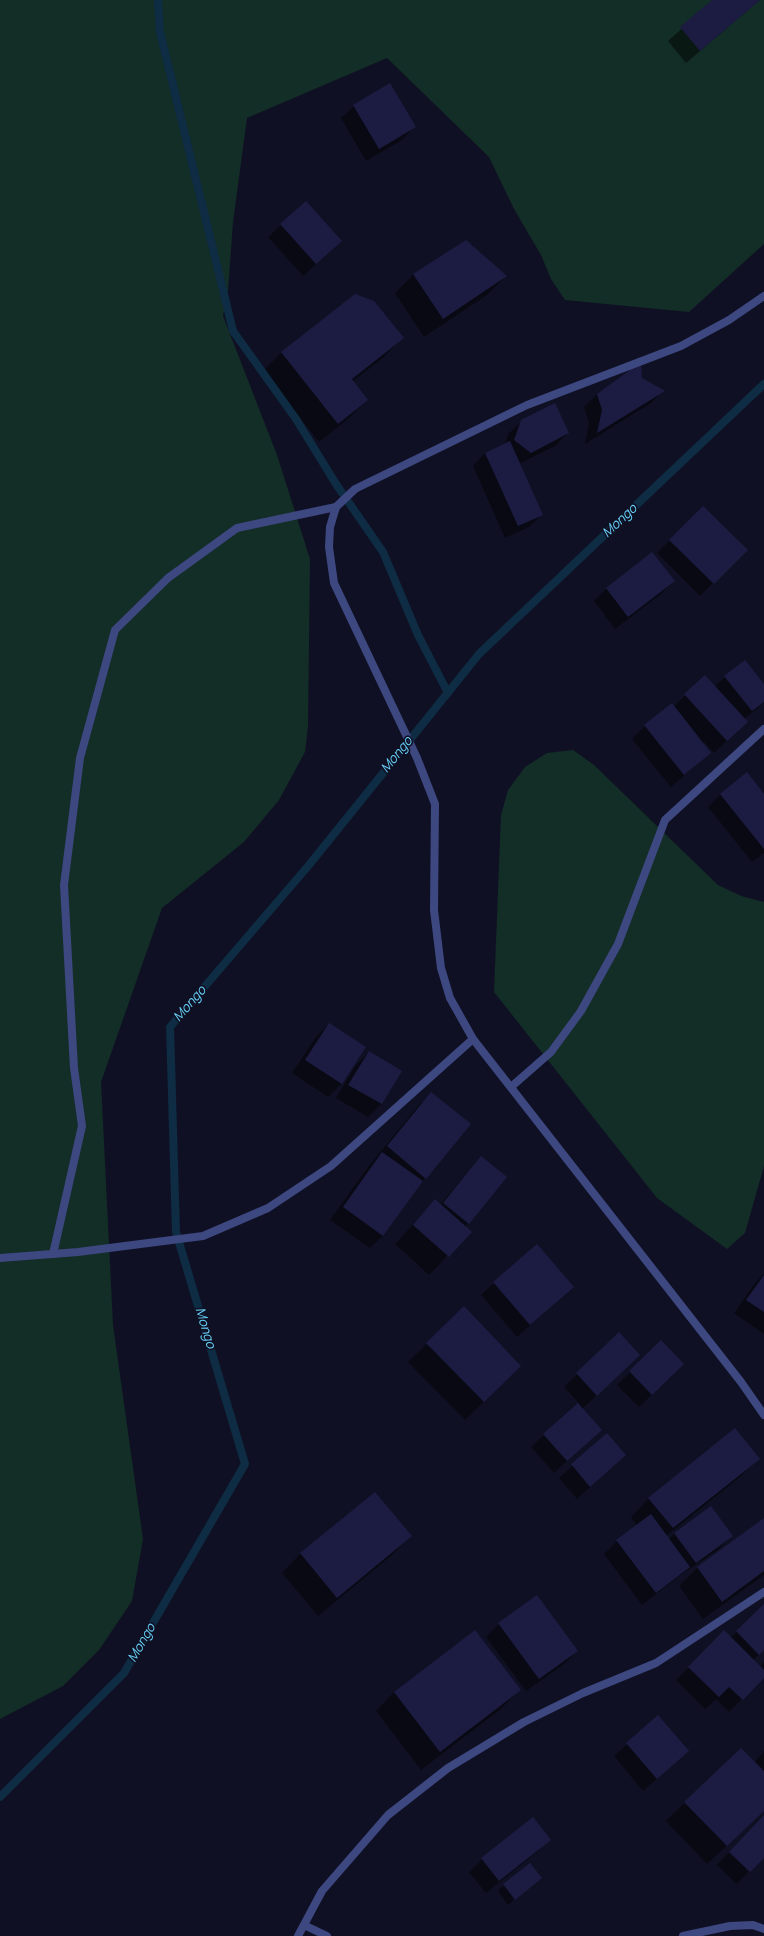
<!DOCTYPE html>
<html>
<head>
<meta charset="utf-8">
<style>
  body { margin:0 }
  canvas { display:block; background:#0f1023 }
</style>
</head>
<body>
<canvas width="764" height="1936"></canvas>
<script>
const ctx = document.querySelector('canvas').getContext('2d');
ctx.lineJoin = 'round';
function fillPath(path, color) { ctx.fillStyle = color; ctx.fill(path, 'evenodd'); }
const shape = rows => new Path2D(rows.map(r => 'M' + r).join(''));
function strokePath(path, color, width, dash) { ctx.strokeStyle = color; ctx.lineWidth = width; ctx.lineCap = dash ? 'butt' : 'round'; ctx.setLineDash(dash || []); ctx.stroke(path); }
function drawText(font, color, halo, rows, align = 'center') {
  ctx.font = font + ' Manrope,sans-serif'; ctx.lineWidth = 3.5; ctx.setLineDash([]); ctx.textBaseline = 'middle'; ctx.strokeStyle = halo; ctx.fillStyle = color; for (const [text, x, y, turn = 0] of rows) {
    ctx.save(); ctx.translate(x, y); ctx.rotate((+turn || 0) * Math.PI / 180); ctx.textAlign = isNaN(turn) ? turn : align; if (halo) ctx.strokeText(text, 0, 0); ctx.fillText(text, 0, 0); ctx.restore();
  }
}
const green = shape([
  [0,0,764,0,764,244,689,312,565,300,551,279,541,255,514,209,489,157,387,58,247,118,233,222,228,291,223,316,277,455,310,559,308,726,305,752,279,800,244,842,162,908,101,1082,113,1325,143,1539,132,1601,99,1650,63,1686,0,1719],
  [573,750,594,765,718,885,741,896,764,902,764,1166,745,1233,727,1249,657,1198,494,992,501,815,508,790,525,767,547,753]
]);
const shadow = shape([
  [714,0,760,0,686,63,668,41],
  [354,106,414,127,402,140,366,161,341,118],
  [281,225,340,241,303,276,268,237],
  [414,274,506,276,487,295,424,337,395,293],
  [402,338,384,357,353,381,367,400,349,418,319,442,263,371,282,352],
  [641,378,663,391,651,403,585,444,589,423,584,407,597,394],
  [522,421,568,433,555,446,519,464,542,514,529,527,505,538,473,466,485,453,505,445,508,434],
  [703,507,746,550,700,596,657,553],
  [652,553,674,581,661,594,615,629,594,601,606,589],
  [705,677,714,687,725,677,764,686,764,703,744,719,734,734,714,753,704,742,702,744,710,753,671,787,632,739,645,726,673,707],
  [720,795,764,796,764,853,752,862,708,807],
  [329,1024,365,1048,341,1084,328,1097,292,1073,316,1037],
  [369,1052,400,1071,381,1104,368,1117,336,1098,356,1065],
  [431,1094,425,1178,383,1236,370,1248,330,1220,369,1166,418,1106],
  [481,1157,468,1223,464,1227,470,1232,429,1275,395,1244,435,1201,440,1205],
  [764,1274,764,1334,734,1313,756,1282],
  [494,1283,573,1287,517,1337,481,1295],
  [463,1308,520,1366,465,1420,408,1362],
  [619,1333,626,1368,582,1409,601,1430,554,1473,531,1447,579,1403,564,1387],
  [661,1342,670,1377,639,1407,617,1385],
  [607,1435,625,1455,577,1499,559,1478],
  [758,1459,740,1477,666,1536,668,1540,674,1534,731,1536,719,1549,682,1574,642,1605,604,1554,617,1541,637,1526,631,1517,649,1498],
  [375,1493,411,1536,392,1555,318,1616,282,1573,300,1554],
  [764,1519,764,1575,703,1619,679,1586,697,1568],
  [764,1606,764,1650,753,1660,760,1667,764,1662,764,1677,729,1712,716,1699,705,1709,676,1680,724,1632,730,1638],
  [499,1624,577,1651,564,1664,526,1691,486,1637],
  [474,1631,519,1690,501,1709,421,1770,376,1711,394,1692],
  [658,1717,675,1763,643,1791,614,1756],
  [764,1751,764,1811,707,1864,666,1821,685,1802,754,1763],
  [764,1816,764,1856,737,1884,717,1865],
  [549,1839,537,1852,486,1893,469,1872,482,1859],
  [540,1878,508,1905,498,1891,504,1885]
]);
const stream = shape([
  [158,0,160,32,233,331,296,419,336,484,383,552,418,635,448,693],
  [0,1797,124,1673,245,1464,176,1232,170,1027,309,865,479,654,764,384]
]);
const building = shape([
  [712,0,760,0,700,51,680,27],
  [390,83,416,127,379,149,353,105],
  [306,201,342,241,316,264,280,224],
  [466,240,507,276,443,319,413,274],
  [355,294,374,301,404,338,352,379,368,400,338,424,281,352],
  [641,362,642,378,665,391,597,433,602,410,597,394],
  [555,403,569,433,531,453,514,440,521,420],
  [510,441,543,515,518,526,485,453],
  [703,506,748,550,714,584,669,540],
  [652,552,675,581,628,617,606,588],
  [745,660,764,684,764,702,752,711,724,676],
  [705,675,748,722,727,741,684,694],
  [672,703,711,753,684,775,644,725],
  [747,772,764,794,764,849,720,794],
  [329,1023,366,1047,342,1084,305,1060],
  [369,1051,402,1071,382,1104,348,1085],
  [431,1092,471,1124,426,1179,387,1146],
  [382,1152,423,1181,383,1236,343,1207],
  [481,1156,507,1177,469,1224,443,1203],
  [435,1199,472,1232,449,1257,413,1225],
  [537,1244,574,1287,530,1325,493,1282],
  [764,1275,764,1312,746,1300],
  [464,1306,521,1366,484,1402,426,1343],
  [619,1332,640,1355,597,1396,576,1373],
  [661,1340,684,1364,652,1395,629,1371],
  [578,1403,602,1430,567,1461,543,1434],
  [735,1428,760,1459,673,1528,648,1498],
  [607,1433,626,1455,590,1487,571,1464],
  [375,1492,412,1536,337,1598,300,1553],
  [711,1506,733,1536,696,1563,674,1533],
  [651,1514,690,1567,656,1593,616,1540],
  [764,1518,764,1571,722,1602,697,1567],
  [537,1595,578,1651,539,1679,498,1623],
  [764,1604,764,1650,759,1655,736,1631],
  [475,1630,521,1690,440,1752,394,1692],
  [724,1630,764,1670,764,1678,743,1700,729,1687,719,1697,688,1667],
  [658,1715,689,1751,657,1779,626,1743],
  [741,1748,764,1771,764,1811,727,1846,684,1802],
  [764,1815,764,1858,750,1872,729,1852],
  [533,1817,551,1840,499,1881,481,1858],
  [530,1863,542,1878,515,1900,503,1884]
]);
const service = shape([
  [511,1087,551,1052,581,1011,618,944,665,820,764,729],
  [53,1254,82,1126,74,1068,64,885,80,758,115,630,168,578,237,528,336,507]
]);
const minor = shape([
  [0,1258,78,1252,203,1236,268,1208,331,1166,473,1039],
  [304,1925,327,1936],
  [298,1936,322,1891,388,1815,448,1768,524,1722,583,1693,656,1663,764,1592],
  [683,1936,730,1926,753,1925,764,1929]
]);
const tertiary = shape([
  [764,296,729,320,681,346,527,405,355,489,336,507,330,527,329,547,334,583,417,758,435,804,434,910,441,968,450,998,473,1039,741,1382,764,1415]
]);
const waterNames = [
  ["Mongo",620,521,-43],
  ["Mongo",397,755,-51],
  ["Mongo",190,1004,-49],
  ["Mongo",205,1328,73],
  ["Mongo",142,1643,-60]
];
fillPath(green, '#132d27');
fillPath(shadow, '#0007');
strokePath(stream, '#0e2c43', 8);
fillPath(building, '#1c1c43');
strokePath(service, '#3d4780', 8);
strokePath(minor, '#3d4780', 8);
strokePath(tertiary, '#3d4780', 8);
drawText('italic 13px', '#67d1f8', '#0f1023', waterNames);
</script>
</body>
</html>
